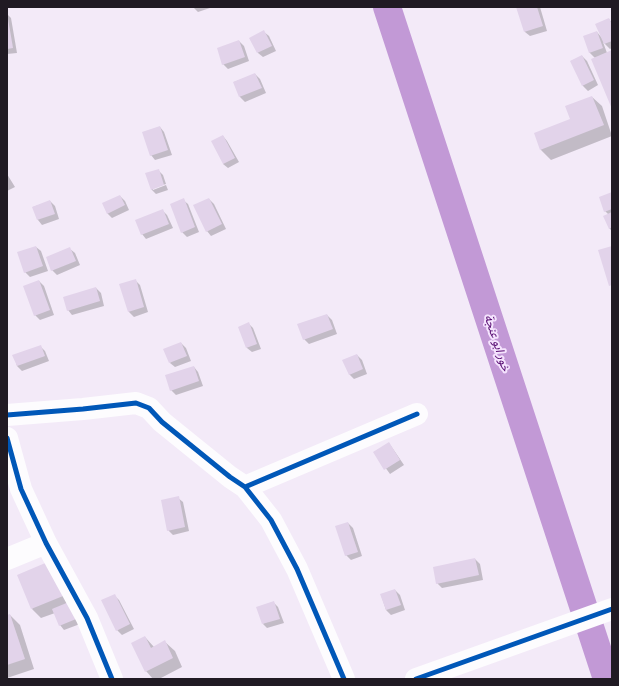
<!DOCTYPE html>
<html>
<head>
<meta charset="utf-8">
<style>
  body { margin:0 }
  #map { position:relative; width:619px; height:686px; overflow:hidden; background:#f3eaf8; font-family:Montserrat,sans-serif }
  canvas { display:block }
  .frame { position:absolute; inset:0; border:8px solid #201a23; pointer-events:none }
</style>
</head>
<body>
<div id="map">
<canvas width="619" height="686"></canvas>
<div class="frame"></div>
</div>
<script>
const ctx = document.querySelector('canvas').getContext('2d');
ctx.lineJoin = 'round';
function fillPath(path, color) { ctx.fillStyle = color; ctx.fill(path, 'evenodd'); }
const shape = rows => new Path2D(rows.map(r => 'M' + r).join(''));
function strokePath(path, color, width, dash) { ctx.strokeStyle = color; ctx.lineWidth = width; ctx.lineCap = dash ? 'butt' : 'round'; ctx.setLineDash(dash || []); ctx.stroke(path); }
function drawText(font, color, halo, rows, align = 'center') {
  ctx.font = font + ' Montserrat,"Noto Sans Arabic",sans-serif'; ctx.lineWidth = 4; ctx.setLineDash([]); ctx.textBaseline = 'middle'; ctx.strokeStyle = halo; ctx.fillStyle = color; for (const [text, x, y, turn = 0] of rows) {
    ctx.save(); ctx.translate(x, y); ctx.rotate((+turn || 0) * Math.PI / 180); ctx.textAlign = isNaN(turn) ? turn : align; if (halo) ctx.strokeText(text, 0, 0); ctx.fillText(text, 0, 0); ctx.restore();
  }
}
const shadow = shape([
  [193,7,213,7,198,12],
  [520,7,540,7,547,31,530,36,525,32],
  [7,14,11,18,17,53,7,54],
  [609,19,612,23,612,48,610,49,603,42,607,53,612,51,612,107,595,58,589,52,597,32,602,38],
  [264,32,269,36,276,51,263,57,258,53,251,38],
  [239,41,244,46,249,61,228,69,223,64],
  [582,56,587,61,598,85,588,91,583,86,571,61],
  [255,74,260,79,266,93,245,102,240,97,234,82],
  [592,97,602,106,612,136,551,160,541,150,535,134,572,119],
  [160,127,164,132,172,155,155,160,151,155],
  [223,136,227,141,239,162,228,168,223,164],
  [158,170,163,175,166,184,153,188,153,190,166,185,168,190,156,194,151,189],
  [7,174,15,187,7,191],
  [612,194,612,231,609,228,609,215,605,211],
  [120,196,125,201,129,210,112,218,107,213],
  [209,199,214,204,226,229,211,236,207,231],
  [183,200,188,204,199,232,187,237,182,232],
  [50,201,55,206,59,219,42,225,38,220,33,207],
  [162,210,167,215,173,228,146,239,142,234],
  [36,247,41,251,48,271,30,277,25,272],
  [70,249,75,253,80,265,57,275,52,270],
  [135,280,140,285,148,312,134,317,129,312,121,285],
  [39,281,44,286,54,315,40,320,35,315],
  [96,288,101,293,104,306,72,315,68,310],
  [327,315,332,320,337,334,309,344,304,339],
  [249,324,253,328,261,349,252,352,247,348,239,327],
  [181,343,186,348,191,361,175,367,170,363],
  [40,346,45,351,49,361,22,371,17,366,14,356],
  [357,355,362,360,367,374,354,379,349,374],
  [194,367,198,372,203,386,176,395,171,390],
  [389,443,404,465,390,474,374,452],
  [178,498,183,502,189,531,173,535,168,530],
  [348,523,353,528,362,556,351,560,346,555],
  [475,559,480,564,483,580,442,588,437,583],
  [50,562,80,624,64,630,60,625,55,613,41,618,32,609],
  [395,590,400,595,405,610,391,615,386,610,381,595],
  [114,595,119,600,134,629,122,635,117,630,103,601],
  [274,603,278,607,284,623,267,628,263,624],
  [10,615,20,625,34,669,7,678,7,616],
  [145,637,154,647,165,642,175,651,182,667,159,679,153,679,146,671]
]);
const canal = shape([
  [387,7,607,679]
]);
const building = shape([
  [516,7,537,7,543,26,524,32],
  [609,18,612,25,612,41,604,44,595,24],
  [8,19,13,48,7,49,7,20],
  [264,30,272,46,257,53,249,38],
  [597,31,603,48,589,53,583,36],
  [239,40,245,57,222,65,217,48],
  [612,50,612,109,591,59],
  [582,55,594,80,582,86,570,61],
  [255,73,262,88,239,97,233,82],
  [592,96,604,125,540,150,534,133,570,119,565,106],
  [160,126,168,150,150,156,142,132],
  [223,135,235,158,223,164,211,141],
  [159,169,164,185,151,190,145,173],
  [612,192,612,209,604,212,599,197],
  [120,195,125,205,107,214,102,203],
  [184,198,195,227,181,233,170,204],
  [209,198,222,224,206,232,193,205],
  [50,200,55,214,37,220,32,207],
  [163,209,169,224,141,235,135,220],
  [612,212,612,227,609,229,603,216],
  [36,246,43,266,24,273,17,252],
  [612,246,612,285,609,286,598,250],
  [70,247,76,261,51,271,46,257],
  [136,279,144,307,128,312,119,284],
  [39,280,50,310,34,316,23,286],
  [96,287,100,301,67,311,63,297],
  [327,314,333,329,303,340,297,324],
  [249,322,257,344,246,348,238,327],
  [181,342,187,356,169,363,163,349],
  [41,345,45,356,17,366,12,355],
  [357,354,363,369,349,375,342,360],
  [194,366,199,381,170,391,165,375],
  [389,442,400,460,384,470,373,452],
  [179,496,185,527,167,531,161,500],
  [348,522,358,552,345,556,335,526],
  [475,558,479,575,436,584,433,567],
  [50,561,63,596,31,609,17,575],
  [395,589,401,605,386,610,380,594],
  [115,594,130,624,116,631,101,600],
  [274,601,280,619,262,624,256,607],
  [69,602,76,619,59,626,52,609],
  [10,614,25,659,7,665,7,615],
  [145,636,151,648,165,640,173,658,145,672,131,643]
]);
const minor = shape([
  [7,415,83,409,136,403,149,408,162,422,230,477,245,487,271,520,297,569,344,679],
  [7,438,21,489,46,543,87,618,112,679],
  [245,487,417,414],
  [7,559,46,543],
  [416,679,612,609]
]);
const cycleway = shape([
  [7,415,83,409,136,403,149,408,162,422,230,477,245,487,271,520,297,569,344,679],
  [7,438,21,489,46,543,87,618,112,679],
  [245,487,417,414],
  [416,679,612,609]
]);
const waterNames = [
  ["خور ابو عنجة",497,343,72]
];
fillPath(shadow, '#0003');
strokePath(canal, '#c299d6', 28);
fillPath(building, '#e2d3ea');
strokePath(minor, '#fdfcfe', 22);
strokePath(cycleway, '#0057b8', 5);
drawText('italic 12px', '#54086f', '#f5e4fe', waterNames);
</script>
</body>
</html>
